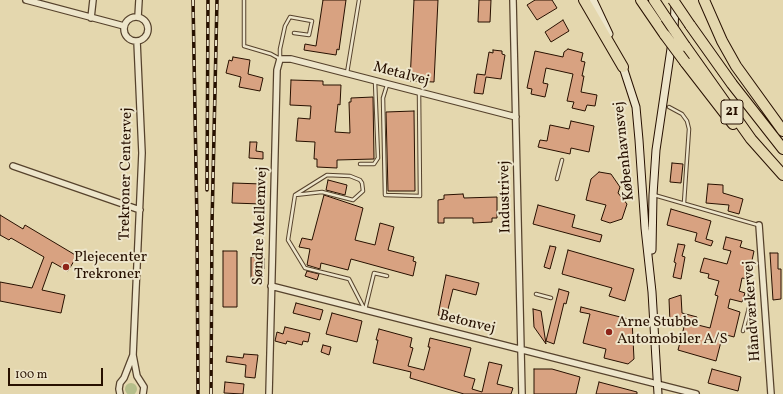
<!DOCTYPE html>
<html>
<head>
<meta charset="utf-8">
<style>
  body { margin:0 }
  #map { position:relative; width:783px; height:394px; overflow:hidden; background:#e4d7ae; font-family:Vollkorn,serif }
  canvas { display:block }
  .scale { position:absolute; left:8px; top:368px; width:95px; height:18px; box-sizing:border-box; border:2px solid #271000; border-top:0; padding-left:5px; font-size:12px; line-height:14px; white-space:nowrap; color:#271000; -webkit-text-stroke:3px #ede5ca; paint-order:stroke }
</style>
</head>
<body>
<div id="map">
<canvas width="783" height="394"></canvas>
<div class="scale">100 m</div>
</div>
<script>
const ctx = document.querySelector('canvas').getContext('2d');
ctx.lineJoin = 'round';
function fillPath(path, color) { ctx.fillStyle = color; ctx.fill(path, 'evenodd'); }
const shape = rows => new Path2D(rows.map(r => 'M' + r).join(''));
function strokePath(path, color, width, dash) { ctx.strokeStyle = color; ctx.lineWidth = width; ctx.lineCap = dash ? 'butt' : 'round'; ctx.setLineDash(dash || []); ctx.stroke(path); }
function drawText(font, color, halo, rows, align = 'center') {
  ctx.font = font + ' Vollkorn,serif'; ctx.lineWidth = 4; ctx.setLineDash([]); ctx.textBaseline = 'middle'; ctx.strokeStyle = halo; ctx.fillStyle = color; for (const [text, x, y, turn = 0] of rows) {
    ctx.save(); ctx.translate(x, y); ctx.rotate((+turn || 0) * Math.PI / 180); ctx.textAlign = isNaN(turn) ? turn : align; if (halo) ctx.strokeText(text, 0, 0); ctx.fillText(text, 0, 0); ctx.restore();
  }
}
const green = shape([
  '125 389a6 6 0 1 1 12 0a6 6 0 1 1-12 0Z'
]);
const building = shape([
  [323,0,346,0,339,50,337,49,336,55,304,50,305,44,316,46,323,0],
  [414,0,438,0,434,82,410,81,414,0],
  [479,0,491,0,490,22,478,22,479,0],
  [535,0,552,0,557,8,537,20,527,5,535,0],
  [563,20,569,31,551,42,545,32,563,20],
  [568,49,583,53,581,61,585,62,582,76,584,76,581,92,597,95,595,106,587,105,585,111,572,108,574,102,567,101,573,74,546,68,543,83,548,84,545,97,531,94,532,89,527,88,535,51,563,57,564,52,568,49],
  [493,50,502,51,502,54,505,55,501,79,486,77,483,94,474,93,477,74,485,75,489,52,493,53,493,50],
  [233,57,250,60,248,74,263,78,260,91,239,87,241,77,226,73,229,60,232,61,233,57],
  [291,80,323,81,323,85,341,85,340,105,338,104,335,132,350,133,349,102,351,102,351,98,373,97,374,159,337,160,337,168,317,167,317,159,314,159,315,142,296,141,298,118,310,119,311,106,290,105,291,80],
  [414,111,415,191,388,191,386,112,414,111],
  [571,121,594,126,589,152,571,148,570,154,538,147,540,140,547,141,550,125,569,129,571,121],
  [250,142,257,142,256,151,263,152,263,159,249,158,250,142],
  [672,163,683,164,681,183,670,182,672,163],
  [599,172,611,174,620,187,618,193,627,204,622,219,610,223,601,220,606,205,586,200,591,179,599,172],
  [328,180,347,185,345,195,326,190,328,180],
  [233,183,262,184,262,204,232,203,233,183],
  [708,184,723,185,723,193,743,199,739,214,728,211,729,205,706,203,708,184],
  [463,194,464,198,497,197,497,218,492,218,492,222,473,223,473,218,444,218,444,223,438,223,438,200,444,199,444,195,463,194],
  [324,195,363,208,355,240,375,245,380,223,394,227,388,250,414,257,413,261,416,262,413,276,351,259,348,270,321,263,320,269,307,265,310,249,299,247,302,238,312,240,324,195],
  [538,205,575,215,572,227,602,235,600,242,533,224,538,205],
  [671,209,711,221,706,239,713,241,711,246,695,241,697,233,667,225,671,209],
  [0,215,23,229,25,225,77,256,68,271,52,262,42,290,65,295,61,313,0,301,0,282,32,288,44,257,11,238,9,240,0,235,0,215],
  [726,237,742,241,740,247,754,251,748,279,742,278,740,288,739,291,745,293,742,302,730,299,728,308,740,312,734,337,723,334,716,361,678,350,684,327,670,323,669,299,681,295,682,313,697,317,694,324,710,328,718,296,715,295,719,281,708,278,709,274,700,272,704,258,727,264,731,251,723,249,726,237],
  [678,244,685,245,682,256,685,257,681,279,673,277,676,263,674,262,678,244],
  [550,246,556,247,550,269,544,267,550,246],
  [568,250,634,269,625,301,609,296,612,288,562,274,568,250],
  [223,251,237,251,237,307,223,307,223,251],
  [770,253,778,253,778,269,781,269,781,299,773,300,770,253],
  [257,255,262,255,262,258,264,258,264,269,260,269,260,283,251,283,251,257,257,257,257,255],
  [307,271,319,274,317,280,305,276,307,271],
  [446,275,479,283,476,295,453,289,446,317,438,315,446,275],
  [559,289,569,292,566,304,564,303,554,344,546,341,559,289],
  [296,303,323,310,320,320,293,313,296,303],
  [581,307,632,320,634,359,628,364,604,358,606,349,583,343,590,314,580,312,581,307],
  [533,309,541,311,546,344,534,327,533,309],
  [332,313,362,321,357,342,326,334,332,313],
  [285,327,310,333,308,342,303,341,302,345,287,341,286,344,275,341,277,332,283,334,285,327],
  [379,329,412,338,410,347,413,348,408,366,424,370,430,347,428,347,430,338,471,348,464,376,475,379,472,389,482,392,489,362,502,365,497,384,513,388,511,394,464,394,410,378,411,372,373,363,378,340,376,340,379,329],
  [323,345,331,347,329,355,321,352,323,345],
  [244,354,258,355,255,378,245,377,246,365,226,362,227,356,243,358,244,354],
  [534,369,552,369,580,377,576,394,534,394,534,369],
  [712,369,741,377,738,391,708,383,712,369],
  [225,382,244,384,243,394,224,393,225,382],
  [599,382,637,392,637,394,596,394,599,382]
]);
const lane = shape([
  [244,0,244,46,271,54,280,59],
  [280,58,280,49,285,26,290,17,312,21,309,35,294,33],
  [347,73,359,0],
  [387,85,383,98,385,195,420,196,419,92],
  [669,107,682,114,687,121,689,129,684,203],
  [360,164,374,164,378,158,375,81],
  [557,179,562,160],
  [295,195,322,192,353,200,363,191,362,183,360,180,350,176,327,175,295,195,288,240,305,268,349,279,365,310,374,273,387,276],
  [654,195,758,225],
  [536,294,551,298],
  [743,331,750,304]
]);
const street = shape([
  [26,0,124,26],
  [513,0,522,394],
  '124 29a12 12 0 1 1 24 0a12 12 0 1 1-24 0Z',
  [138,17,139,0],
  [91,18,93,0],
  [137,41,142,153,133,355,137,376,144,387,143,394],
  [13,166,140,210],
  [759,225,771,394],
  [271,286,696,394],
  [120,394,119,389,120,383,124,378,133,355],
  [269,394,277,70,280,59,291,59,516,117]
]);
const secondary = shape([
  [593,0,609,34],
  [674,31,675,4],
  [622,64,636,107,639,140,645,228,652,292,658,394],
  [652,250,653,195,656,150,672,42]
]);
const highway = shape([
  [584,0,623,67],
  [641,0,665,35],
  [654,0,666,18],
  [704,0,722,41,736,66,783,131],
  [690,25,732,84,783,149],
  [685,46,751,139,783,175],
  [685,62,733,124]
]);
const rail = shape([
  [193,0,197,224,198,394],
  [207,190,208,0],
  [211,394,212,224,217,0]
]);
const highwayBridge = shape([
  [673,0,690,25],
  [666,18,685,46],
  [665,35,685,62]
]);
const markers = [
  [66,267,4,"#8f2418"],
  [609,332,4,"#8f2418"]
];
const shields = [
  [732,112,22]
];
const shieldNames = [
  ["21",732,112]
];
const streetNames = [
  ["Metalvej",401,75,15],
  ["Københavnsvej",625,151,-96],
  ["Trekroner Centervej",127,174,-89],
  ["Industrivej",506,197,-91],
  ["Søndre Mellemvej",261,226,-88],
  ["Håndværkervej",753,311,-94],
  ["Betonvej",467,323,14]
];
const poiNames = [
  ["Plejecenter",74,258],
  ["Trekroner",74,275],
  ["Arne Stubbe",617,323],
  ["Automobiler A/S",617,340]
];
fillPath(green, '#b5be8a');
fillPath(building, '#d8a281');
strokePath(building, '#271000', 1);
strokePath(lane, '#56422c', 4.5);
strokePath(street, '#56422c', 8);
strokePath(secondary, '#271000', 9);
strokePath(highway, '#271000', 12);
strokePath(lane, '#ede5ca', 2.5);
strokePath(street, '#ede5ca', 5.5);
strokePath(secondary, '#ede5ca', 7);
strokePath(highway, '#e4d7ae', 10);
strokePath(rail, '#271000', 3.5);
strokePath(rail, '#ede5ca', 2, [6]);
strokePath(highwayBridge, '#271000', 12, []);
strokePath(highwayBridge, '#e4d7ae', 10);
for (const [x, y, r, color] of markers) { const dot = new Path2D(); dot.arc(x, y, r, 0, 2 * Math.PI); ctx.fillStyle = color; ctx.fill(dot); strokePath(dot, '#ede5ca', 1.5); }
for (const [x, y, w] of shields) { const box = new Path2D(); box.roundRect(x - w / 2, y - 12, w, 24, 3); ctx.fillStyle = '#ede5ca'; ctx.fill(box); strokePath(box, '#271000', 1); }
drawText('bold 14px', '#271000', null, shieldNames);
drawText('15px', '#271000', '#ede5ca', streetNames);
drawText('15px', '#271000', '#ede5ca', poiNames, 'left');
</script>
</body>
</html>
